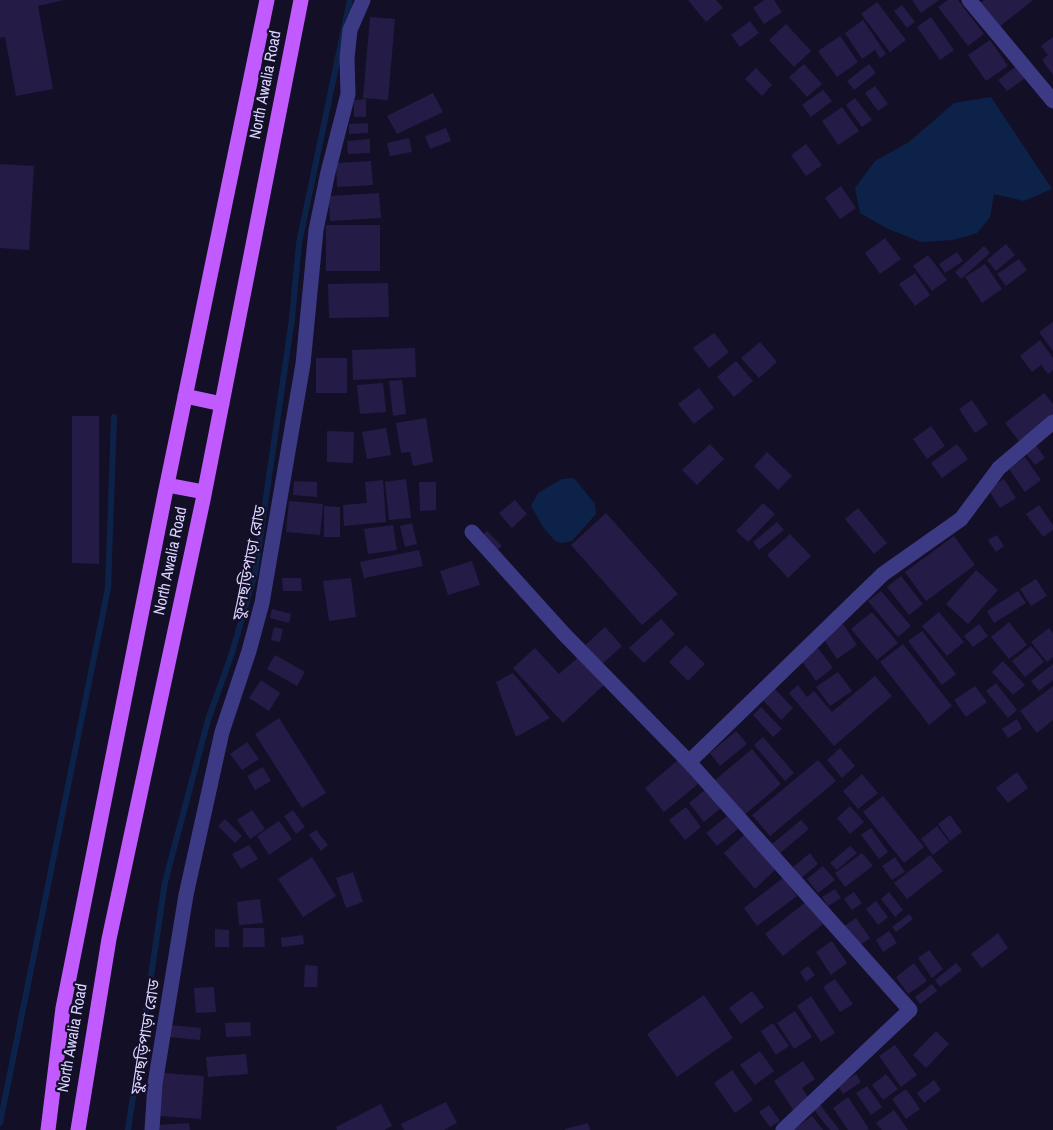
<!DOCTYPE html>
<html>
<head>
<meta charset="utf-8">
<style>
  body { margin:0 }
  canvas { display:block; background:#130f26 }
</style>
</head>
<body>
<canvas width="1053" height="1130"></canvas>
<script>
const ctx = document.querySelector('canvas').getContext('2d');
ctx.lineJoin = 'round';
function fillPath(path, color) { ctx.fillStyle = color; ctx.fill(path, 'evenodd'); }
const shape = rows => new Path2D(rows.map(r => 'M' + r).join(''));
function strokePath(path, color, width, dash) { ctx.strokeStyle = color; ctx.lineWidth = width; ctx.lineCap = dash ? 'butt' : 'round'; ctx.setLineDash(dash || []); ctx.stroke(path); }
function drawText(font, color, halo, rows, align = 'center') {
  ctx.font = font + ' "Archivo Narrow","Noto Sans Bengali",sans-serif'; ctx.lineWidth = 4.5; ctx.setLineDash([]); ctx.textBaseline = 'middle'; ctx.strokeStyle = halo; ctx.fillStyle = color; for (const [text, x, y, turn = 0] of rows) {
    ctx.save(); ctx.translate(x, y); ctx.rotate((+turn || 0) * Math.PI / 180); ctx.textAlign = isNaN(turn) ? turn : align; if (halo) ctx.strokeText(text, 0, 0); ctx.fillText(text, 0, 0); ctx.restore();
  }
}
const water = shape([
  [991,97,1052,189,1024,201,994,194,990,217,977,233,953,240,921,242,886,228,860,213,855,188,875,161,909,142,954,103],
  [574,478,595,504,596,514,572,541,562,543,555,541,543,527,531,506,538,493,562,479]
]);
const stream = shape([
  [0,1123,108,588,114,417],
  [128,1130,165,882,208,720,232,653,255,573,292,319,299,243,350,0]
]);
const building = shape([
  [0,0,64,0,38,6,53,89,16,96,5,37,0,38],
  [688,0,716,0,723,8,706,22],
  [764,0,774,0,782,12,764,24,753,8],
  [912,0,939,0,921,13],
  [948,0,958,0,984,34,968,46,938,7],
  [984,0,1033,0,999,27,980,3],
  [877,2,906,40,890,52,861,14],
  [902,5,915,22,907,28,894,11],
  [370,17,395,19,388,100,363,98],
  [931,17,954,50,940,60,917,27],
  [863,20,886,54,880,58,875,50,862,59,845,33],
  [750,21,759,33,740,47,731,35],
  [786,24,811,51,794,67,769,40],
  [840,36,858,62,837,77,818,51],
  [1053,37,1053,75,1042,60,1048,55,1041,46],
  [990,40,1008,66,986,81,968,55],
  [804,64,822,84,807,97,789,77],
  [869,64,876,73,854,90,847,81],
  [1019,64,1028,76,1007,91,998,80],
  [756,68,772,85,762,96,745,79],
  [875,86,888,104,878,111,865,93],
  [823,90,832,101,811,117,802,105],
  [433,93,443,112,397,134,387,116],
  [855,98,872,120,862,127,846,105],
  [366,99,366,117,354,117,354,100],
  [842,107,859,131,838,145,822,121],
  [368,123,368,133,349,134,349,124],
  [446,128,451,141,430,149,425,136],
  [409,138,412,152,390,156,387,143],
  [370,139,370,153,348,154,347,141],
  [806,144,822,165,806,176,791,155],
  [371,161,373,185,337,187,336,163],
  [0,164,34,166,29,250,0,248],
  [841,186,856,208,840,219,825,198],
  [379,193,381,218,330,221,329,196],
  [326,225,380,225,380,271,326,271],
  [885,238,901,259,880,274,865,253],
  [1006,244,1015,255,996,271,987,260],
  [984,246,990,253,961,279,955,272],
  [957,252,963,261,945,273,939,264],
  [928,255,947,280,932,291,913,266],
  [1019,259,1027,270,1006,286,997,274],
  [985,264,1002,289,982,303,965,277],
  [915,273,930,295,915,306,899,284],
  [388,283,389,317,329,318,328,284],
  [1053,322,1053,351,1039,332],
  [714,333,729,352,709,368,693,348],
  [1040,340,1053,358,1053,370,1048,374,1041,365,1032,372,1020,356],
  [760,342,777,362,759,378,741,358],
  [415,348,416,377,353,380,352,350],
  [316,358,347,358,347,393,316,393],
  [736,361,753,381,734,397,717,377],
  [402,380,406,414,393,416,389,381],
  [383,383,386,412,360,414,357,385],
  [699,388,714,408,694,424,678,404],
  [1044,393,1053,404,1053,415,1019,441,1005,423],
  [972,400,988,424,975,433,959,409],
  [72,416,99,416,99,564,72,563],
  [426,418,433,462,413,466,410,452,401,453,396,423],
  [931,426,945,446,927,459,913,439],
  [386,428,391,455,367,459,362,432],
  [327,431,354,432,353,463,327,462],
  [710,444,724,459,697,485,682,470],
  [957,444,968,459,942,478,931,463],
  [1036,445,1045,458,1035,465,1025,452],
  [767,452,792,476,778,490,754,466],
  [1025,457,1041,480,1025,492,1009,469],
  [406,479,411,518,389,520,385,482],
  [1004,479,1016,498,1000,508,988,489],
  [383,480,386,522,344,526,343,505,367,503,365,482],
  [294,481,317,482,317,497,293,495],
  [419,482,436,482,436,510,420,511],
  [515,500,527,514,512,528,499,513],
  [289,501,323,504,320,535,286,532],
  [763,503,775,514,748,542,736,531],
  [1039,505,1053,525,1053,530,1043,537,1026,514],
  [324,506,340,507,340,537,324,537],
  [858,508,887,543,874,554,845,519],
  [606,513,678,594,642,625,571,545],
  [777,522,784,530,759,550,753,542],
  [412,523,417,544,405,547,400,526],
  [393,525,397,550,368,554,364,529],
  [487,531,502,546,495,552,480,537],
  [790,534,811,556,788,578,767,555],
  [997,535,1004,546,996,552,988,540],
  [954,536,975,565,926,601,905,572],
  [419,550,423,566,364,578,360,562],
  [472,561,480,585,448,595,440,571],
  [976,570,998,590,968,624,946,604],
  [901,576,923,604,909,615,887,587],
  [282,578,301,578,302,591,283,591],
  [351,578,356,617,329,621,323,581],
  [1036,579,1047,596,1031,606,1020,589],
  [881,591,911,626,898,637,868,601],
  [1018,591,1026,603,994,623,987,611],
  [272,609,291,614,289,623,270,618],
  [872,612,898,643,877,660,851,629],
  [939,612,964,642,947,656,922,626],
  [661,619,675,634,644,663,629,648],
  [1009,622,1027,645,1009,659,991,637],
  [843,624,857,645,837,659,823,638],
  [979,624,988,636,973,647,964,636],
  [274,627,283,629,280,642,271,640],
  [605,627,622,646,600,666,583,647],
  [1049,628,1053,633,1053,657,1047,662,1031,642],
  [922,631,956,674,942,685,908,641],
  [903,644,952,706,929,725,880,662],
  [686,645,705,664,688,681,669,662],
  [1031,646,1044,662,1025,677,1012,661],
  [535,648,559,674,581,655,606,683,563,723,513,668],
  [818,648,833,668,816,681,801,660],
  [275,655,305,672,297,686,267,669],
  [1003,661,1025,685,1013,695,992,672],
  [1053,664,1053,680,1039,691,1031,681],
  [838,672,852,691,830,706,816,687],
  [513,673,550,718,516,737,496,682],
  [875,676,892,696,834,746,789,693,798,685,807,697,814,691,832,712],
  [261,680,280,693,269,711,249,698],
  [996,683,1017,710,1008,718,986,691],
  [975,686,987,702,966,717,954,700],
  [1053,686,1053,720,1037,733,1020,711],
  [775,689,793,708,781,720,763,700],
  [761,707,782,729,773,737,753,715],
  [279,718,326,793,302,808,255,734],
  [1017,719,1022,729,1008,738,1002,729],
  [736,731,747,744,720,766,710,753],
  [763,737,794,773,785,781,754,745],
  [247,742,259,759,242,770,230,754],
  [840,748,855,766,842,778,827,760],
  [752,749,781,784,743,816,714,781],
  [678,760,698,784,664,812,645,788],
  [818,760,836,781,770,836,752,815],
  [263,767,271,781,255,790,247,776],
  [1017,772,1028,788,1008,803,996,788],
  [862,774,878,793,858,809,843,791],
  [706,789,721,808,704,822,689,803],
  [883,796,924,847,904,863,863,812],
  [850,806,864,822,850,834,837,818],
  [686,807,701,827,685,840,669,820],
  [252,810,265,829,250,839,237,820],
  [293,810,305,827,296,834,284,816],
  [950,815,962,832,950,841,938,824],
  [727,816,738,829,717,846,706,833],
  [225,819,242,836,235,843,218,826],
  [801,820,809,829,780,853,772,844],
  [279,821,292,839,269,855,257,836],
  [937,826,949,842,933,855,921,839],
  [871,828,888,852,879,859,861,835],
  [316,830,328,845,321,851,309,835],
  [745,834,776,869,755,889,724,853],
  [249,845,258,859,241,869,232,854],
  [850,846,857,853,837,870,830,863],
  [810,853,818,864,801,878,793,867],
  [862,853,873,866,845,887,835,873],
  [930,855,943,871,907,899,894,883],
  [312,857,336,896,303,917,278,879],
  [895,857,905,872,892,880,882,866],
  [823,866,835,880,818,893,807,879],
  [353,872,363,902,346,908,336,878],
  [783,878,797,896,757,926,744,908],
  [835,889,841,898,828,906,822,897],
  [854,892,862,903,852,910,844,899],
  [889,892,903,910,895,917,881,899],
  [260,899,263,923,239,925,237,902],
  [876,901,888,917,878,925,866,909],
  [806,902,823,924,783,956,765,934],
  [909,914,913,919,896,932,892,927],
  [856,918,870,938,857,947,843,927],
  [243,928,264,928,265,947,243,947],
  [215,929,229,930,229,947,215,947],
  [889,931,897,943,883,952,876,940],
  [998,933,1008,948,982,968,971,954],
  [303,935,304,944,282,947,281,938],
  [832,941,847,963,831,975,816,952],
  [929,950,943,969,932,978,918,958],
  [914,963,927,981,908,994,896,977],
  [956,963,962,970,940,987,935,980],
  [305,965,318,966,317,987,304,987],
  [808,966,815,975,806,982,800,972],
  [835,979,853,1004,840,1012,823,987],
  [932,984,937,991,920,1004,915,997],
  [214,987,216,1012,196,1013,194,988],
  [752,991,764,1007,741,1024,729,1008],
  [704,995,733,1038,677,1077,647,1034],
  [811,996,835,1033,821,1042,797,1006],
  [795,1011,812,1037,794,1049,777,1023],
  [250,1022,251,1036,226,1037,225,1023],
  [773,1023,789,1046,776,1055,761,1031],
  [170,1025,201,1028,200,1040,169,1037],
  [936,1031,949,1044,926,1068,913,1055],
  [895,1045,917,1075,901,1087,879,1056],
  [760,1051,774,1071,755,1085,740,1065],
  [246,1054,248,1074,208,1077,206,1057],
  [803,1061,815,1079,802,1088,810,1100,794,1111,774,1081],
  [732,1070,753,1100,735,1113,714,1083],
  [163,1073,204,1076,201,1119,160,1116],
  [856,1074,861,1082,843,1094,838,1086],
  [886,1074,898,1089,883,1100,872,1085],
  [934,1080,941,1090,924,1103,917,1093],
  [867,1086,882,1107,871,1115,856,1093],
  [906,1089,920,1109,906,1119,892,1099],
  [848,1097,869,1129,867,1130,848,1130,833,1108],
  [446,1102,457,1123,444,1130,404,1130,401,1124],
  [381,1104,392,1126,384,1130,337,1130,336,1127],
  [769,1105,780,1121,770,1127,759,1112],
  [820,1105,839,1129,838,1130,830,1130,814,1110],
  [894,1110,908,1130,882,1130,876,1123],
  [812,1116,823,1130,793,1130],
  [189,1123,190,1130,160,1130,160,1125],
  [588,1123,590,1130,565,1130,565,1129]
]);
const minor = shape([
  [969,0,1053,101],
  [472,532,564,634,689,762,910,1010,783,1130],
  [689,762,883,574,961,519,999,468,1053,422],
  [152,1130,155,1084,186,895,222,732,249,651,262,603,303,364,316,230,328,172,348,94,347,58,350,30,363,0]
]);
const major = shape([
  [185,396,222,404],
  [167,485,204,492],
  [48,1130,63,1008,165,494,267,0],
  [78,1130,109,939,203,500,301,0]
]);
const streetNames = [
  ["North Awalia Road",266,85,-79],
  ["North Awalia Road",171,561,-78],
  ["ফুলছড়িপাড়া রোড",250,563,-79],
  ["ফুলছড়িপাড়া রোড",146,1037,-81],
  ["North Awalia Road",73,1038,-80]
];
fillPath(water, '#0c2248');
strokePath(stream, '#0c2248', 6);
fillPath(building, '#241b47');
strokePath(minor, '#3d3a85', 15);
strokePath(major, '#c25bff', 15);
drawText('16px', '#d9d4ff', '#130f26', streetNames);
</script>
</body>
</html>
